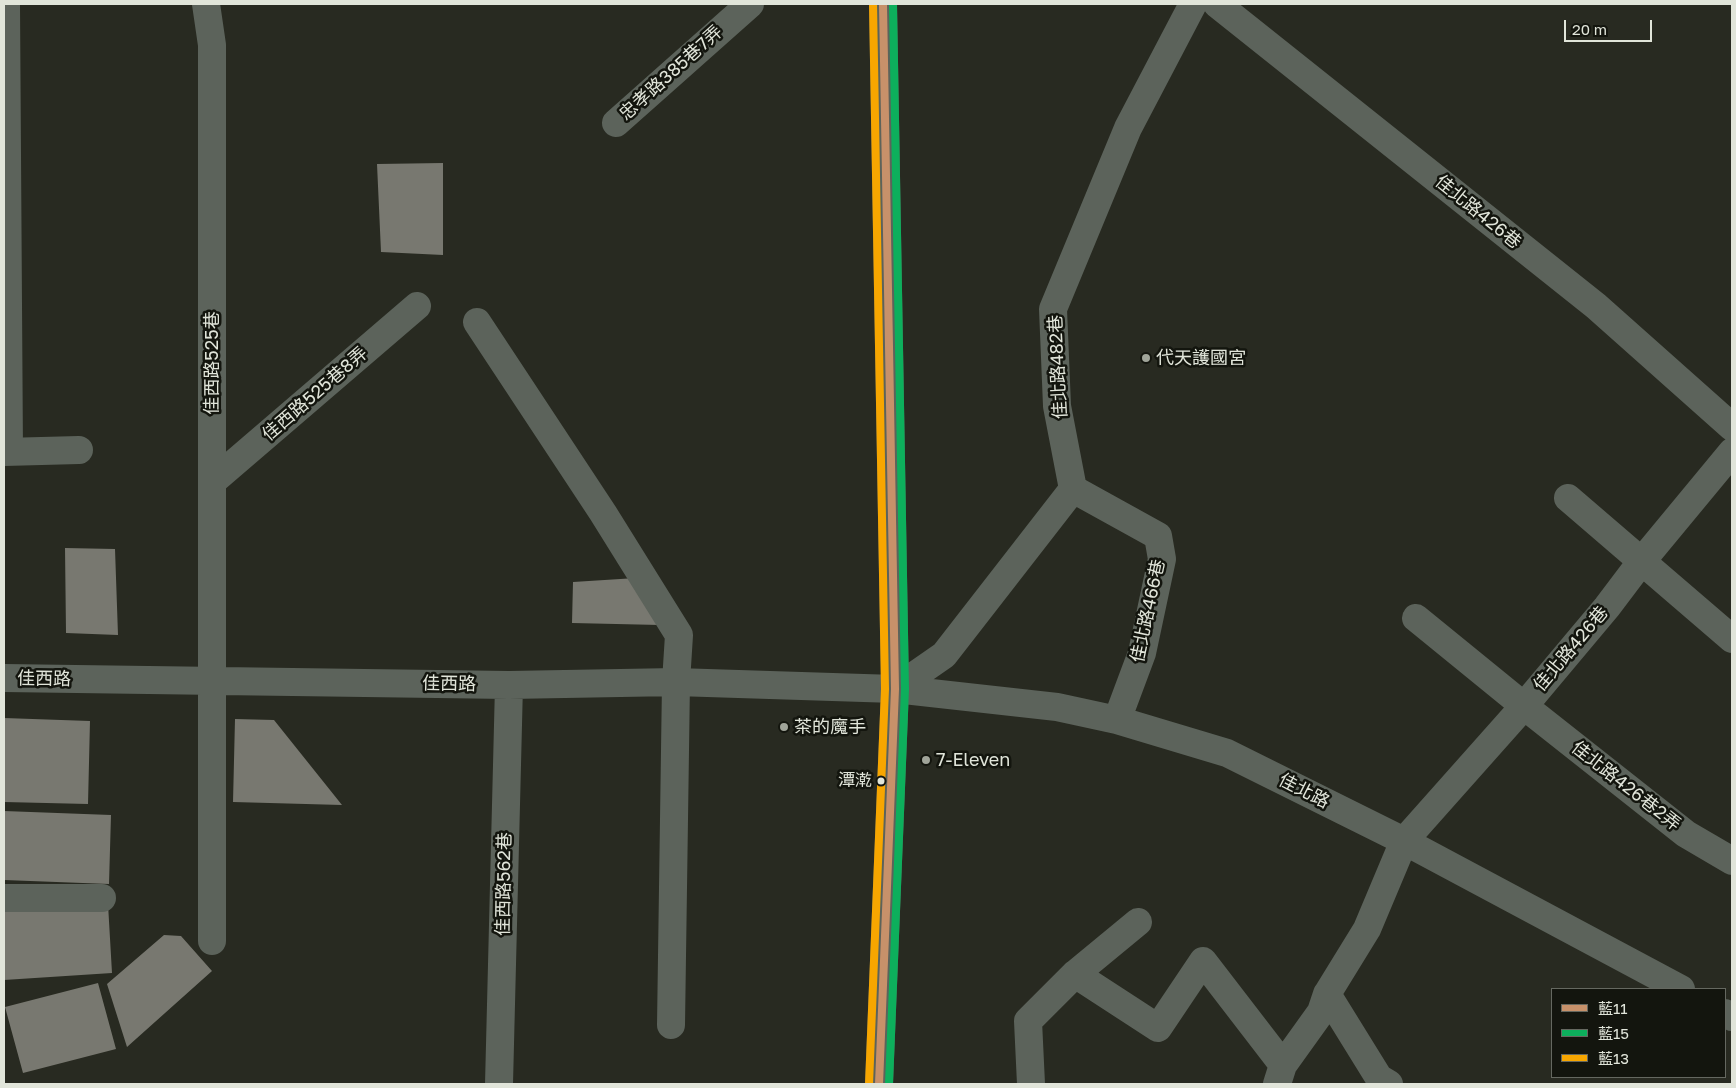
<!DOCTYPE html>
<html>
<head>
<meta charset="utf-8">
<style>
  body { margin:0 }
  #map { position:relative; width:1736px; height:1088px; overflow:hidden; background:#282a21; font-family:"Golos Text","Noto Sans TC",sans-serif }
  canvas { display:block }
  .frame { position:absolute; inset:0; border:5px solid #e1e5da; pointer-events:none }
  .legend { position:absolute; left:1551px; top:988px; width:175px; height:90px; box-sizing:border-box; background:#13150e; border:1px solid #656860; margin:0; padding:6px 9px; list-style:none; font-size:15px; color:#e1e5da }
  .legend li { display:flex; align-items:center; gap:10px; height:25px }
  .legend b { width:25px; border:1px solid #656860 }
  .scale { position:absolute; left:1564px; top:20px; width:88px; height:22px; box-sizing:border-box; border:2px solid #e1e5da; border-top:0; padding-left:6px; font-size:15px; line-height:18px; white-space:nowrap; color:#e1e5da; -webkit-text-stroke:4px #13150e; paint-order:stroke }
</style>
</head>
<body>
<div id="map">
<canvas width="1736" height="1088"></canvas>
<div class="frame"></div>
<ul class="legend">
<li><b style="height:6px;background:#c7916a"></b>藍11</li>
<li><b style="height:6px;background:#0daf5c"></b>藍15</li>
<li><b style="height:6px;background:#f7a600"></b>藍13</li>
</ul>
<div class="scale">20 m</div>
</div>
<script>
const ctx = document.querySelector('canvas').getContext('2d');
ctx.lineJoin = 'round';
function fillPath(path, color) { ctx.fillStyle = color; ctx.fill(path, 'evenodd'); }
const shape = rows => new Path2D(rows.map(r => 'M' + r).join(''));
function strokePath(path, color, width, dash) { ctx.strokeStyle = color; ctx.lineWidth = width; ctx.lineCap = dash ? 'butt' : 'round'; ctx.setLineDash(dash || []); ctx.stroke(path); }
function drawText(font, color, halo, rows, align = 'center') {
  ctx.font = font + ' "Golos Text","Noto Sans TC",sans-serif'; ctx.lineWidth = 5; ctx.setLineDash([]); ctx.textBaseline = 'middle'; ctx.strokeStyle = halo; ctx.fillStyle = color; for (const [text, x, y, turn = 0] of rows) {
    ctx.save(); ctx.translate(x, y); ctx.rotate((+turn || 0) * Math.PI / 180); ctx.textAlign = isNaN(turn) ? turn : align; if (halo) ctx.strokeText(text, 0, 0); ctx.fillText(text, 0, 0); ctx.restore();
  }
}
const building = shape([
  [443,163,443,255,381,252,377,164],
  [65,548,115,549,118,635,66,633],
  [636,578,660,625,572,623,573,582],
  [4,718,90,721,88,804,4,802],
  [235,719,274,720,342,805,233,802],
  [4,811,111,815,109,884,4,880],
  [108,904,112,973,4,980,4,911],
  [164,935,181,936,212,971,127,1047,107,984],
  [98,983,116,1049,23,1073,5,1007]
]);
const minor = shape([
  [6,4,9,452],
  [206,4,212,45,212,941],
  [1217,4,1596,306,1732,427],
  [616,123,750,4],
  [477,322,603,513,679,635,676,682,671,1025],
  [4,452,79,450],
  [212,482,417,306],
  [1073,489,1158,536,1162,559,1142,653,1117,720],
  [1568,498,1732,639],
  [1416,618,1524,706,1686,834,1732,861],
  [4,678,509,685,676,682,895,689,1057,707,1117,720,1227,753,1404,841,1681,989],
  [895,689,944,655,1073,489,1057,406,1053,309,1128,128,1193,4],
  [4,898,102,898],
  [1075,974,1158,1028,1203,961,1283,1065],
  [1327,994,1379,1078,1389,1084],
  [1725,1013,1732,1017],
  [499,1084,509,685],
  [879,1084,895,689,883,4],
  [1031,1084,1028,1021,1075,974,1138,922],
  [1277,1084,1283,1065,1321,1012,1327,994,1367,929,1404,841,1524,706,1607,607,1641,562,1732,452]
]);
const bus1 = shape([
  [879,1084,895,689,883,4]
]);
const bus2 = shape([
  [889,1084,905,689,893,4]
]);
const bus3 = shape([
  [869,1084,885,689,873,4]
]);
const markers = [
  [1146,358,5,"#a0a499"],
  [784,727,5,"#a0a499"],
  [926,760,5,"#a0a499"],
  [881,781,4.5,"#e1e5da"]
];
const busNames = [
  ["潭漧",872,781]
];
const streetNames = [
  ["忠孝路385巷7弄",671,73,-42],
  ["佳北路426巷",1478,212,39],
  ["佳西路525巷",212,363,-90],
  ["佳北路482巷",1058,367,-93],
  ["佳西路525巷8弄",315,394,-41],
  ["佳北路466巷",1148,611,-78],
  ["佳北路426巷",1571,649,-50],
  ["佳西路",44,679,1],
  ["佳西路",449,684,1],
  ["佳北路426巷2弄",1626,786,38],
  ["佳北路",1304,791,27],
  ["佳西路562巷",504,884,-89]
];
const poiNames = [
  ["代天護國宮",1156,358],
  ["茶的魔手",794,727],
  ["7-Eleven",936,760]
];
fillPath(building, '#787870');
strokePath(minor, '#5c635b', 28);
strokePath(bus1, '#c7916a', 8);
strokePath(bus2, '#0daf5c', 8);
strokePath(bus3, '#f7a600', 8);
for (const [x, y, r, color] of markers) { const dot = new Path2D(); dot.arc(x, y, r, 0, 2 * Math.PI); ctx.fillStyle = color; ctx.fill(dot); strokePath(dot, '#13150e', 2); }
drawText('17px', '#e1e5da', '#13150e', busNames, 'right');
drawText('18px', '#e1e5da', '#13150e', streetNames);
drawText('18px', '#e1e5da', '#13150e', poiNames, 'left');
</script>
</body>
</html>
